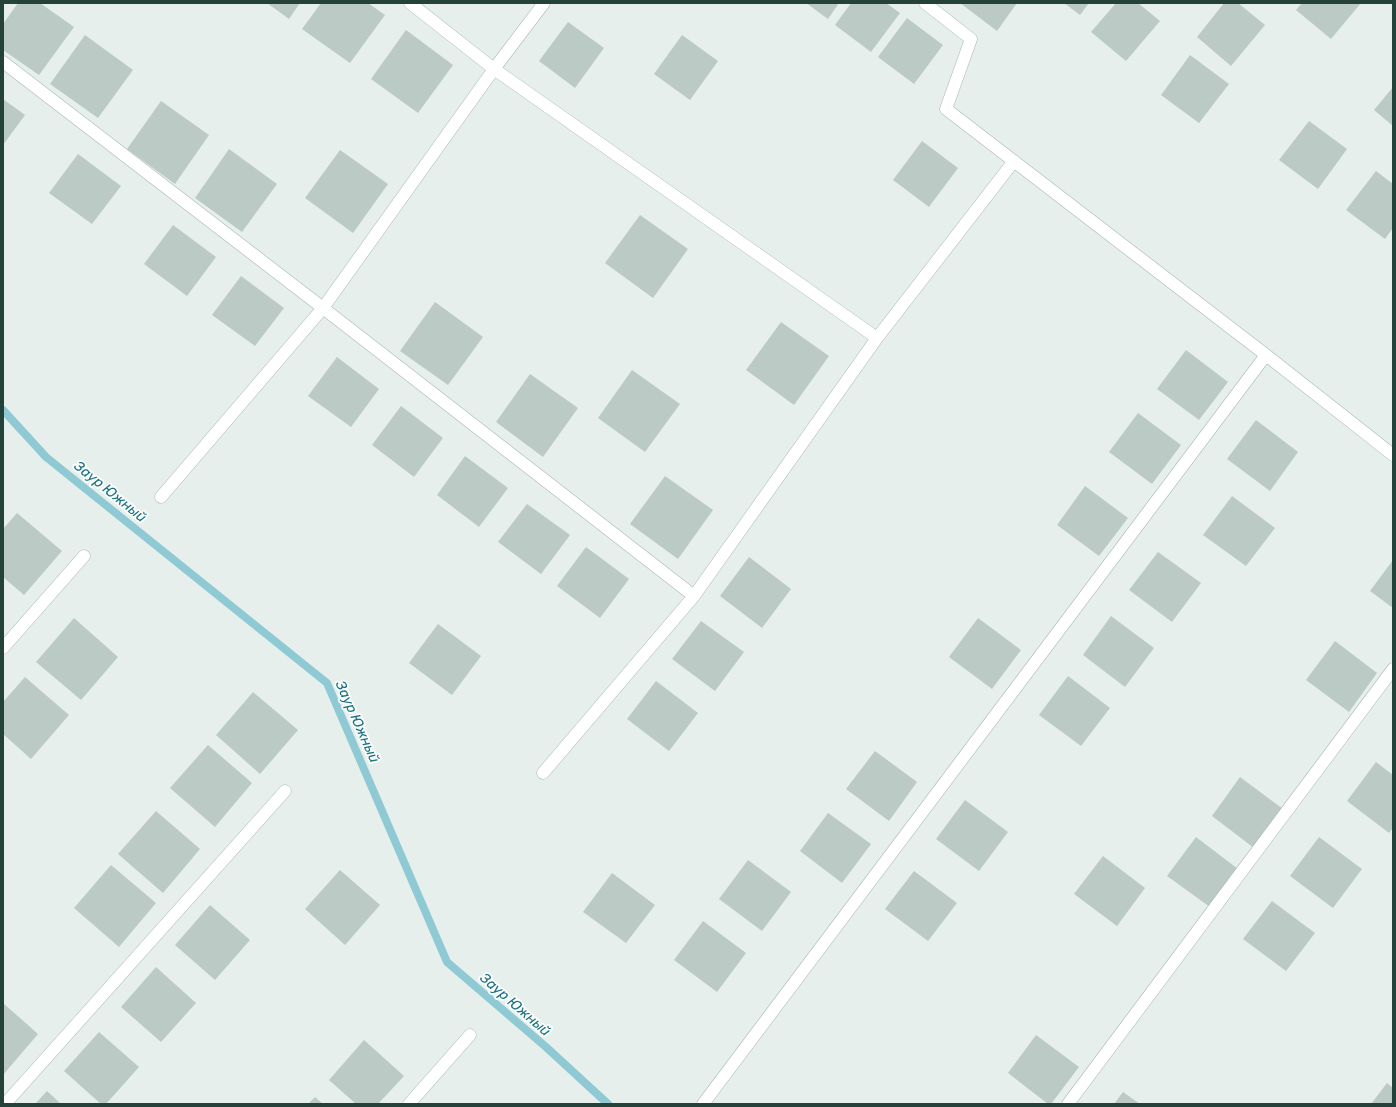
<!DOCTYPE html>
<html>
<head>
<meta charset="utf-8">
<style>
  body { margin:0 }
  #map { position:relative; width:1396px; height:1107px; overflow:hidden; background:#e6efeb; font-family:Rubik,sans-serif }
  canvas { display:block }
  .frame { position:absolute; inset:0; border:4px solid #24423a; pointer-events:none }
</style>
</head>
<body>
<div id="map">
<canvas width="1396" height="1107"></canvas>
<div class="frame"></div>
</div>
<script>
const ctx = document.querySelector('canvas').getContext('2d');
ctx.lineJoin = 'round';
const shape = rows => new Path2D(rows.map(r => 'M' + r).join(''));
function strokePath(path, color, width, dash) { ctx.strokeStyle = color; ctx.lineWidth = width; ctx.lineCap = dash ? 'butt' : 'round'; ctx.setLineDash(dash || []); ctx.stroke(path); }
function fillPath(path, color) { ctx.fillStyle = color; ctx.fill(path, 'evenodd'); }
function drawText(font, color, halo, rows, align = 'center') {
  ctx.font = font + ' Rubik,sans-serif'; ctx.lineWidth = 4; ctx.setLineDash([]); ctx.textBaseline = 'middle'; ctx.strokeStyle = halo; ctx.fillStyle = color; for (const [text, x, y, turn = 0] of rows) {
    ctx.save(); ctx.translate(x, y); ctx.rotate((+turn || 0) * Math.PI / 180); ctx.textAlign = isNaN(turn) ? turn : align; if (halo) ctx.strokeText(text, 0, 0); ctx.fillText(text, 0, 0); ctx.restore();
  }
}
const stream = shape([
  [3,410,46,457,327,683,447,962,546,1047,608,1104]
]);
const building = shape([
  [18,3,40,3,74,27,39,75,3,50,3,24],
  [267,3,300,3,289,19],
  [321,3,368,3,385,15,350,63,302,29],
  [806,3,839,3,828,19],
  [851,3,886,3,900,13,871,52,835,25],
  [960,3,1017,3,997,31],
  [1064,3,1089,3,1080,15],
  [1116,3,1138,3,1160,21,1126,61,1091,32],
  [1224,3,1238,3,1265,25,1231,66,1197,37],
  [1302,3,1361,3,1331,39,1296,10],
  [907,18,943,45,914,84,878,57],
  [568,22,604,48,575,88,539,61],
  [406,30,453,65,418,113,371,79],
  [85,35,133,70,98,118,50,84],
  [682,35,718,61,690,100,654,74],
  [1190,55,1229,84,1199,123,1161,95],
  [1393,87,1393,126,1374,110],
  [3,99,25,115,3,145],
  [161,101,209,135,175,184,127,149],
  [1309,121,1347,149,1318,189,1279,160],
  [922,141,958,168,929,207,893,180],
  [229,149,277,184,242,232,195,198],
  [340,150,388,184,353,233,305,198],
  [78,154,121,186,92,224,49,193],
  [1376,171,1393,184,1393,228,1385,239,1346,210],
  [640,215,688,249,653,298,605,263],
  [173,225,216,257,187,296,144,264],
  [241,276,284,308,255,346,212,315],
  [435,302,483,337,448,385,400,351],
  [781,322,829,356,794,405,746,370],
  [1186,350,1228,382,1199,420,1157,389],
  [337,357,379,389,351,427,308,396],
  [632,370,680,404,645,452,598,418],
  [530,374,578,408,543,457,496,422],
  [401,406,443,438,414,477,372,445],
  [1138,413,1181,445,1152,484,1109,452],
  [1256,420,1298,452,1270,491,1227,459],
  [465,456,508,488,479,527,437,495],
  [665,476,713,510,678,559,630,524],
  [1085,486,1128,518,1099,556,1057,525],
  [1232,496,1275,528,1246,566,1203,535],
  [527,504,570,535,541,574,498,542],
  [17,513,62,551,24,595,3,577,3,529],
  [586,547,629,579,600,618,557,586],
  [1158,552,1201,583,1172,622,1129,590],
  [749,557,791,589,762,628,720,596],
  [1393,560,1393,608,1370,591],
  [1111,616,1154,648,1125,687,1083,655],
  [74,618,118,657,81,700,36,662],
  [978,618,1021,650,992,689,949,657],
  [701,621,744,652,715,691,672,659],
  [438,624,481,656,452,695,409,663],
  [1335,641,1377,673,1349,712,1306,680],
  [1068,676,1110,708,1081,746,1039,715],
  [25,677,69,715,31,759,3,734,3,702],
  [656,681,698,713,669,751,627,719],
  [253,692,298,730,260,774,216,735],
  [208,745,252,783,215,827,170,788],
  [875,751,917,782,889,821,846,789],
  [1376,762,1393,775,1393,828,1389,833,1347,801],
  [1240,777,1283,809,1254,848,1212,816],
  [965,800,1008,832,979,871,936,839],
  [156,811,200,849,163,893,118,854],
  [828,813,871,844,842,883,800,851],
  [1196,837,1238,869,1210,907,1167,876],
  [1319,837,1362,869,1333,908,1290,876],
  [1103,856,1145,888,1117,926,1074,894],
  [748,860,791,892,762,931,719,899],
  [111,865,156,903,119,947,74,908],
  [340,870,380,905,345,945,305,909],
  [914,871,957,903,928,941,885,909],
  [612,873,655,905,626,943,583,912],
  [1272,901,1315,933,1286,971,1243,939],
  [210,905,250,940,215,980,175,945],
  [703,921,746,953,717,992,674,960],
  [156,967,196,1003,161,1042,121,1007],
  [3,1003,38,1034,3,1075],
  [99,1032,139,1067,106,1104,101,1104,64,1071],
  [1036,1035,1079,1067,1051,1104,1048,1104,1008,1073],
  [364,1040,404,1076,378,1104,356,1104,329,1080],
  [1387,1083,1393,1088,1393,1104,1371,1104],
  [47,1091,61,1104,35,1104],
  [1123,1092,1140,1104,1114,1104],
  [315,1097,323,1104,308,1104]
]);
const minor = shape([
  [410,3,494,69,877,338],
  [925,3,971,39,946,109,1266,355,1393,455],
  [3,62,323,308,694,596],
  [161,497,323,308,494,69,544,3],
  [3,648,84,556],
  [543,773,694,596,877,338,1014,161],
  [5,1104,285,791],
  [409,1104,470,1035],
  [703,1104,1266,355],
  [1068,1104,1393,669]
]);
const waterNames = [
  ["Заур Южный",110,492,39],
  ["Заур Южный",357,722,66],
  ["Заур Южный",515,1005,41]
];
strokePath(stream, '#8ec9d4', 8);
fillPath(building, '#bbcac4');
strokePath(minor, '#a8b8b2', 13);
strokePath(minor, '#fff', 12);
drawText('italic 14px', '#1c6f80', '#f7fbf9', waterNames);
</script>
</body>
</html>
